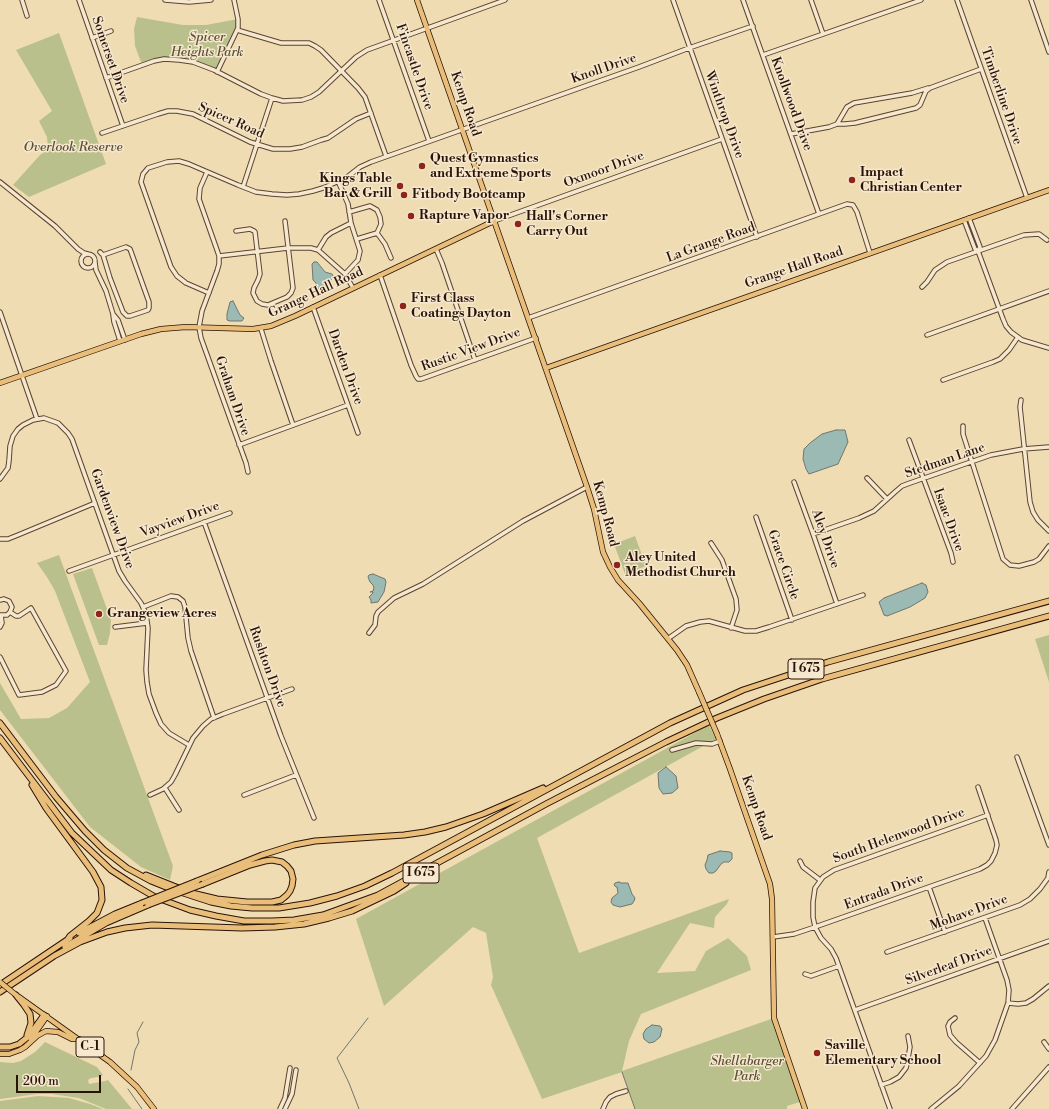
<!DOCTYPE html>
<html>
<head>
<meta charset="utf-8">
<style>
  body { margin:0 }
  #map { position:relative; width:1049px; height:1109px; overflow:hidden; background:#efdcb3; font-family:"Libre Bodoni",serif }
  canvas { display:block }
  .scale { position:absolute; left:16px; top:1075px; width:85px; height:18px; box-sizing:border-box; border:2px solid #2a1206; border-top:0; padding-left:5px; font-size:12px; line-height:14px; white-space:nowrap; color:#2a1206; -webkit-text-stroke:3px #f5e8ce; paint-order:stroke }
</style>
</head>
<body>
<div id="map">
<canvas width="1049" height="1109"></canvas>
<div class="scale">200 m</div>
</div>
<script>
const ctx = document.querySelector('canvas').getContext('2d');
ctx.lineJoin = 'round';
function fillPath(path, color) { ctx.fillStyle = color; ctx.fill(path, 'evenodd'); }
const shape = rows => new Path2D(rows.map(r => 'M' + r).join(''));
function strokePath(path, color, width, dash) { ctx.strokeStyle = color; ctx.lineWidth = width; ctx.lineCap = dash ? 'butt' : 'round'; ctx.setLineDash(dash || []); ctx.stroke(path); }
function drawText(font, color, halo, rows, align = 'center') {
  ctx.font = font + ' "Libre Bodoni",serif'; ctx.lineWidth = 3; ctx.setLineDash([]); ctx.textBaseline = 'middle'; ctx.strokeStyle = halo; ctx.fillStyle = color; for (const [text, x, y, turn = 0] of rows) {
    ctx.save(); ctx.translate(x, y); ctx.rotate((+turn || 0) * Math.PI / 180); ctx.textAlign = isNaN(turn) ? turn : align; if (halo) ctx.strokeText(text, 0, 0); ctx.fillText(text, 0, 0); ctx.restore();
  }
}
const green = shape([
  [137,17,183,25,206,25,238,19,238,25,217,72,192,62,170,59,149,63,141,62,135,46,134,29],
  [59,33,106,164,29,197,13,185,40,155,48,149,47,137,39,121,52,111,16,50],
  [635,536,646,566,625,574,614,544],
  [59,555,173,866,170,880,141,867,90,827,0,710,0,683,21,719,49,718,67,708,90,682,55,591,47,577,37,563],
  [92,568,111,620,110,633,107,645,99,645,73,574],
  [1049,635,1049,682,1035,639],
  [709,725,716,739,537,838,579,953,729,899,727,904,715,917,714,928,690,923,657,973,695,971,706,951,728,938,747,956,751,970,641,1014,629,1041,622,1071,774,1018,803,1101,787,1106,787,1109,635,1109,622,1072,542,1099,491,985,493,977,486,933,473,927,384,1006,356,919],
  [45,1042,97,1067,103,1075,99,1077,91,1078,88,1080,89,1084,105,1081,108,1080,132,1109,106,1109,79,1098,52,1094,37,1094,0,1099,0,1062,13,1063,21,1061,35,1052],
  [38,1096,69,1098,90,1104,103,1109,0,1109,0,1101]
]);
const water = shape([
  [314,262,317,262,325,272,332,274,334,277,322,289,318,289,316,283,313,280,312,264,314,262],
  [233,301,240,315,244,318,242,321,230,321,227,320,227,314,230,302,233,301],
  [836,430,845,430,848,442,838,464,809,474,806,469,803,459,804,449,810,443,822,434,836,430],
  [373,574,385,579,386,582,384,592,378,602,371,603,371,600,369,597,373,593,373,592,370,592,373,591,374,588,373,585,370,582,368,577,369,575,373,574],
  [922,583,926,585,928,592,925,598,910,607,887,616,884,615,879,602,884,598,922,583],
  [666,767,676,776,678,788,672,793,663,794,659,788,658,773,666,767],
  [720,851,730,852,732,853,732,859,729,862,724,862,721,864,716,871,713,873,709,873,706,869,705,865,707,860,708,855,720,851],
  [619,882,621,883,628,883,632,894,635,898,634,901,632,904,620,907,613,905,611,902,612,898,618,893,617,887,616,887,614,885,615,883,619,882],
  [652,1025,660,1026,662,1029,660,1037,654,1042,649,1043,644,1039,643,1034,646,1029,652,1025]
]);
const stream = shape([
  [131,1070,135,1050,139,1042,137,1033,143,1022],
  [622,1072,635,1109],
  [128,1089,142,1109],
  [359,1109,349,1083,337,1058,368,1018]
]);
const minor = shape([
  [22,0,27,16],
  [79,0,123,126],
  [165,0,189,2,211,0],
  [379,0,429,141],
  [673,0,757,237],
  [743,0,819,214],
  [811,0,823,34],
  [957,0,1027,198],
  [1031,0,1049,52],
  [237,30,281,43,309,43,315,46,321,50,358,88,365,97,386,156],
  [92,38,111,31],
  [763,55,921,0],
  [217,72,238,28,238,19,234,0],
  [106,78,154,61,164,59,179,60,193,62,214,70,261,94,272,98,283,101,302,100,311,97,319,92,356,57,367,50,505,0],
  [837,124,847,107,854,103,912,93,928,88],
  [102,133,158,114,168,111,177,111,193,114,250,142,273,149,290,149,302,147,321,140,328,138,356,119,371,113],
  [791,134,829,127,837,124,845,124,855,123,916,108,920,105,926,91,930,88,981,69],
  [207,172,200,188,199,199,217,250,219,256,219,264,217,271,202,311,199,327,201,338,246,463,248,472],
  [338,181,348,204,351,223,360,251,358,260,345,274],
  [0,182,55,226,78,249,84,253,88,254],
  [243,187,272,98],
  [349,212,370,206,377,210,380,217,381,224,377,233,357,239],
  [969,218,980,247,978,251],
  [964,220,975,249,978,251,1003,319,1006,326,1011,332,1022,340,1049,348],
  [494,221,722,139],
  [236,231,250,229,254,231,255,232,260,274,258,280,254,288,253,293,257,301,262,304,268,305,287,297,291,293,293,288,285,221],
  [377,233,385,244,391,258],
  [436,249,442,263,475,360],
  [318,250,326,237,331,233,351,223],
  [100,252,103,255,110,278,123,312,127,316,130,316,148,310,149,308,149,302,130,249,126,247,103,255],
  '81 261a7 7 0 1 1 14 0a7 7 0 1 1-14 0Z',
  [219,256,288,248,311,248,318,250,345,274,353,288],
  [95,262,96,270,106,291,113,314,118,320,125,340],
  [380,275,411,365,416,376,418,379,421,379,536,338],
  [922,287,927,282,935,270,947,262,1024,235,1039,234,1047,240],
  [209,293,186,283,177,276,171,267,141,182,143,174,148,168,167,162,179,161,189,164,238,185,256,192,272,194,287,195,299,194,313,191,323,188,346,178,360,167,371,162,639,67,689,48,753,26],
  [313,307,358,433],
  [0,312,37,419],
  [113,315,114,322,120,341],
  [528,318,847,204,853,205,857,212,870,253],
  [261,329,271,361,293,425],
  [927,335,1049,291],
  [943,380,993,362,1000,359,1009,350,1018,337],
  [1021,400,1020,407,1030,502,1033,512,1038,520,1049,531],
  [963,426,963,434,1003,559,1010,565,1019,566,1034,562,1039,559,1049,546],
  [909,440,951,553,953,562],
  [239,445,348,405],
  [867,478,887,499],
  [0,479,8,468,9,461,10,446,13,436,18,429,23,425,33,420,44,418,58,423,68,433,72,439,119,571,125,581,141,603,146,614,148,628,146,670,147,682,149,694,156,713,161,724,169,733,189,745],
  [794,482,813,534,837,604],
  [756,517,792,620],
  [204,522,281,736,314,818],
  [813,534,859,518,874,511,895,492,902,486,910,483,991,455,1023,449,1049,447],
  [0,539,8,539,18,535,95,503],
  [711,543,722,560,736,599,737,610,731,628],
  [69,571,230,513],
  [0,600,4,599,9,601,12,607,10,612,7,615,0,615],
  [143,607,171,596,178,597,183,601,185,607,188,638,191,651,214,718],
  [0,627,2,623,1,615],
  [115,627,147,623],
  [369,633,375,625,376,616,378,612,394,598,423,584,523,521,587,487],
  [669,638,686,626,700,622,709,621,745,631,756,631,769,627,863,595],
  [0,657,19,695,42,692,56,685,66,671,31,608,19,616,16,616,10,612],
  [672,750,696,743,712,744,720,741],
  [1017,757,1049,845],
  [165,788,179,810],
  [150,795,163,789,171,782,175,775,193,738,203,726,211,719,223,714,292,689],
  [244,795,296,775],
  [800,861,803,867,820,880],
  [929,887,945,932],
  [773,937,794,934,815,927,980,869,987,865,991,861,995,853,997,845,996,840,978,787],
  [887,952,1020,905,1030,899,1040,889,1048,878,1049,872],
  [805,974,811,976,839,966],
  [1008,1003,1018,1004,1026,1003,1033,999,1049,986],
  [855,1010,1049,941],
  [955,1018,950,1022,948,1026,950,1035,956,1042,980,1063],
  [1044,1042,1049,1049],
  [881,1085,890,1082,899,1077,906,1068,907,1064,910,1047,908,1036],
  [280,1109,285,1098,290,1068],
  [285,1109,292,1094,296,1070],
  [603,1109,606,1102,610,1097,616,1094,626,1091],
  [890,1109,836,958,831,949,821,938,815,927,813,917,813,902,815,888,823,877,834,870,988,815],
  [931,1109,959,1086,986,1056,995,1040,1008,1003,1009,990,1007,980,985,918],
  [1012,1109,1049,1067]
]);
const major = shape([
  [417,0,587,487,594,509,603,552,610,567,618,580,639,603,677,650,687,665,699,692],
  [546,368,1049,190],
  [0,383,141,334,161,329,186,327,253,329,271,326,295,316,494,221],
  [717,734,730,769,770,884,772,899,774,1018,805,1109],
  [19,997,110,1062,137,1087,154,1109],
  [31,1039,47,1016],
  [0,1054,9,1054,20,1050,25,1047,37,1036,46,1031,58,1032,72,1039,79,1039]
]);
const highway = shape([
  [0,723,56,797,85,831,104,850,127,868,151,881,171,889,211,902,231,906,252,908,279,908,310,903,337,896,365,886,392,873,670,723,743,690,828,662,1049,601],
  [0,738,72,833,111,870,131,883,155,897,190,910,216,916,244,921,272,921,294,920,323,915,378,895,546,804,666,742,717,718,764,699,822,679,1049,616],
  [32,785,46,808,93,872,101,887,102,900,97,913,89,921,70,936,68,939],
  [146,875,181,889,196,894,217,899,247,902,272,902,281,900,287,895,290,891,292,886,293,879,291,871,287,866,282,862,272,860,265,861,250,865,203,884],
  [197,881,262,855,294,845,315,841,404,835,425,832,446,827,483,814,543,788],
  [79,933,115,914,142,903],
  [65,947,106,923,148,905],
  [0,985,70,938],
  [0,992,54,956,80,942,107,932,125,928,152,925,242,928,275,927,304,924,329,918,352,911,394,891,406,883],
  [16,995,24,1005,30,1014,31,1023,27,1035],
  [0,1047,10,1047,19,1044,29,1036,44,1015]
]);
const majorBridge = shape([
  [699,692,717,734],
  [0,982,16,995]
]);
const highwayBridge = shape([
  [142,903,197,881],
  [148,905,203,884]
]);
const markers = [
  [422,166,4,"#8f2418"],
  [852,180,4,"#8f2418"],
  [400,186,4,"#8f2418"],
  [404,195,4,"#8f2418"],
  [411,216,4,"#8f2418"],
  [518,224,4,"#8f2418"],
  [403,306,4,"#8f2418"],
  [617,565,4,"#8f2418"],
  [99,614,4,"#8f2418"],
  [817,1053,4,"#8f2418"]
];
const shields = [
  [806,669,36],
  [421,873,36],
  [90,1047,28]
];
const shieldNames = [
  ["I 675",806,669],
  ["I 675",421,873],
  ["C-1",90,1047]
];
const parkNames = [
  ["Spicer",207,38],
  ["Heights Park",207,53],
  ["Overlook Reserve",73,148],
  ["Shellabarger",747,1062],
  ["Park",747,1077]
];
const streetNames = [
  ["Somerset Drive",110,60,71],
  ["Fincastle Drive",414,67,71],
  ["Knoll Drive",604,69,-19],
  ["Timberline Drive",1001,96,71],
  ["Kemp Road",465,104,71],
  ["Knollwood Drive",791,104,70],
  ["Winthrop Drive",724,115,70],
  ["Spicer Road",231,121,24],
  ["Oxmoor Drive",604,170,-20],
  ["La Grange Road",711,243,-20],
  ["Grange Hall Road",794,268,-19],
  ["Grange Hall Road",316,293,-25],
  ["Rustic View Drive",471,350,-20],
  ["Darden Drive",345,367,70],
  ["Graham Drive",232,396,71],
  ["Stedman Lane",945,461,-19],
  ["Kemp Road",605,514,75],
  ["Gardenview Drive",112,519,70],
  ["Vayview Drive",180,520,-20],
  ["Isaac Drive",948,520,70],
  ["Aley Drive",825,539,71],
  ["Grace Circle",783,565,71],
  ["Rushton Drive",267,667,70],
  ["Kemp Road",756,808,71],
  ["South Helenwood Drive",899,836,-20],
  ["Entrada Drive",884,892,-20],
  ["Mohave Drive",969,913,-20],
  ["Silverleaf Drive",949,966,-20]
];
const poiNames = [
  ["Quest Gymnastics",430,159],
  ["and Extreme Sports",430,174],
  ["Impact",860,173],
  ["Christian Center",860,188],
  ["Kings Table",392,179,"right"],
  ["Bar & Grill",392,194,"right"],
  ["Fitbody Bootcamp",412,195],
  ["Rapture Vapor",419,216],
  ["Hall's Corner",526,217],
  ["Carry Out",526,232],
  ["First Class",411,299],
  ["Coatings Dayton",411,314],
  ["Aley United",625,558],
  ["Methodist Church",625,573],
  ["Grangeview Acres",107,614],
  ["Saville",825,1046],
  ["Elementary School",825,1061]
];
fillPath(green, '#bac08c');
fillPath(water, '#9cbab4');
strokePath(water, '#6e776e', 1);
strokePath(stream, '#6e776e', 1);
strokePath(minor, '#5b4431', 5.5);
strokePath(major, '#2a1206', 6);
strokePath(highway, '#2a1206', 7);
strokePath(minor, '#f5e8ce', 3.5);
strokePath(major, '#e8be7a', 4.5);
strokePath(highway, '#e8be7a', 5);
strokePath(majorBridge, '#2a1206', 6, []);
strokePath(highwayBridge, '#2a1206', 7, []);
strokePath(majorBridge, '#e8be7a', 4.5);
strokePath(highwayBridge, '#e8be7a', 5);
for (const [x, y, r, color] of markers) { const dot = new Path2D(); dot.arc(x, y, r, 0, 2 * Math.PI); ctx.fillStyle = color; ctx.fill(dot); strokePath(dot, '#f5e8ce', 1.5); }
for (const [x, y, w] of shields) { const box = new Path2D(); box.roundRect(x - w / 2, y - 10, w, 20, 3); ctx.fillStyle = '#f5e8ce'; ctx.fill(box); strokePath(box, '#2a1206', 1); }
drawText('bold 12px', '#2a1206', null, shieldNames);
drawText('italic 13px', '#5c4f35', '#f5e8ce', parkNames);
drawText('13px', '#2a1206', '#f5e8ce', streetNames);
drawText('bold 13px', '#2a1206', '#f5e8ce', poiNames, 'left');
</script>
</body>
</html>
